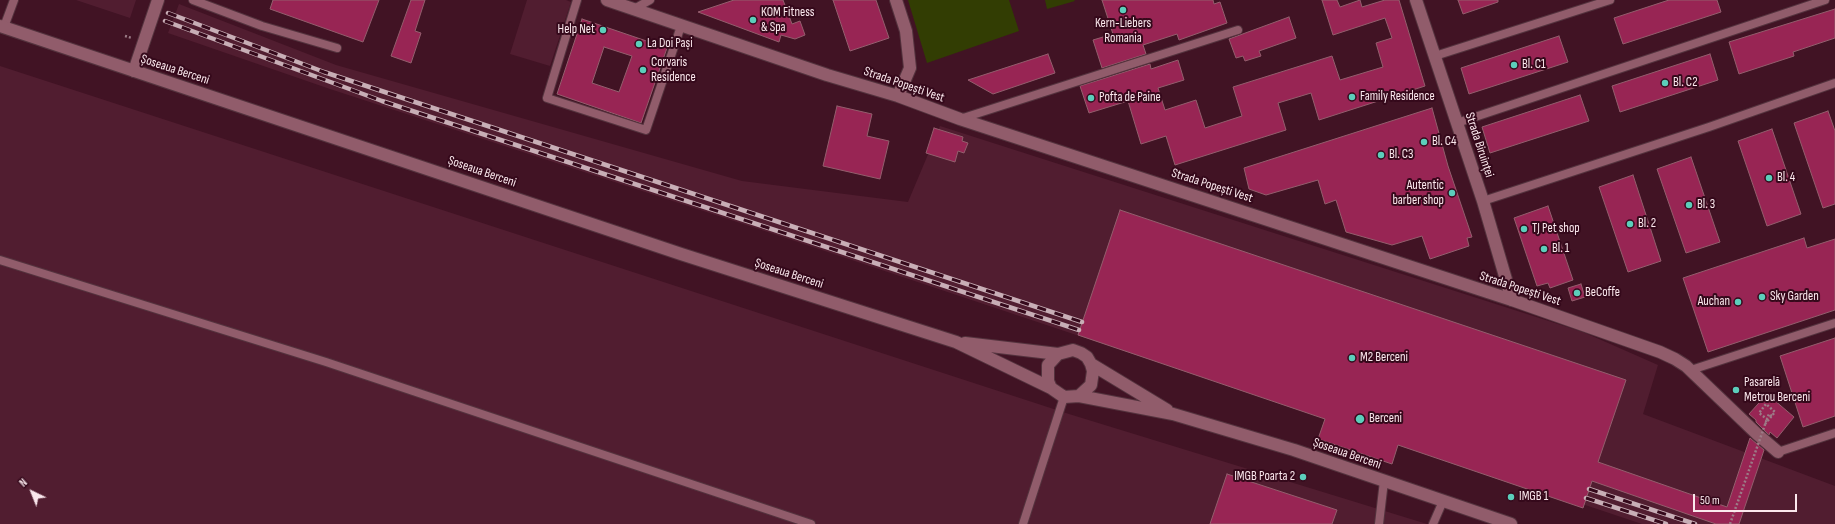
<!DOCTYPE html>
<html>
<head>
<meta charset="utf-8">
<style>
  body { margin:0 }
  #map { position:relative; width:1835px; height:524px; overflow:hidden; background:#411324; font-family:"Sofia Sans Condensed",sans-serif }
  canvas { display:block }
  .north { position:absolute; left:12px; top:472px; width:40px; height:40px; -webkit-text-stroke:3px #35091b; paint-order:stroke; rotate:317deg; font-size:11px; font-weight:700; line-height:16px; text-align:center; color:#fbe8ed }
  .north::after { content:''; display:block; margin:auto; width:14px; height:18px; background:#fbe8ed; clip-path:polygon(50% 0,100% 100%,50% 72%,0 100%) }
  .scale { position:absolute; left:1693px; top:494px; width:104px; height:18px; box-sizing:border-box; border:2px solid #fbe8ed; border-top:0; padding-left:5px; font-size:12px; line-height:14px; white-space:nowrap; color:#fbe8ed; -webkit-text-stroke:3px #35091b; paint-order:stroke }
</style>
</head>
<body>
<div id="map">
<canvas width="1835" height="524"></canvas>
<div class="north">N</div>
<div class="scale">50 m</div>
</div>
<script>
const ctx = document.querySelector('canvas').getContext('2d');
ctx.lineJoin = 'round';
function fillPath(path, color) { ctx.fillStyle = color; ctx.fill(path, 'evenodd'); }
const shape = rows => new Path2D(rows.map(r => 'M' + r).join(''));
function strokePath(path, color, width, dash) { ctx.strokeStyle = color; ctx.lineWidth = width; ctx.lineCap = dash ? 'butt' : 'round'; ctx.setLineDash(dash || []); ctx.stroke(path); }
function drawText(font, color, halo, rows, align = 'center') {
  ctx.font = font + ' "Sofia Sans Condensed",sans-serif'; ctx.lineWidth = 4; ctx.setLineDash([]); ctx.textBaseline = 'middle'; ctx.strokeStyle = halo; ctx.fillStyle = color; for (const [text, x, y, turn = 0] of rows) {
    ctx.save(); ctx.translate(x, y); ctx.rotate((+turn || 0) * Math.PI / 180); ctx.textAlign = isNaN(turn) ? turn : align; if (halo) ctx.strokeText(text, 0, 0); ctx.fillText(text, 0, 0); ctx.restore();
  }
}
const built = shape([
  [76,0,136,0,130,18],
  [527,0,566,0,571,2,550,66,510,54],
  [179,4,336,65,742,181,908,202,940,126,1583,332,1658,365,1643,414,1835,486,1835,524,1642,524,780,236,330,89,168,33],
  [0,66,1069,414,1427,524,0,524]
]);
const green = shape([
  [908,0,1009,0,1019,31,927,63],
  [1045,0,1074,0,1075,1,1047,9]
]);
const building = shape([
  [273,0,379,0,363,42,270,9,273,0],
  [411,0,425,0,415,31,421,33,411,63,391,56,411,0],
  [734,0,783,0,792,24,800,21,805,35,795,39,781,35,779,42,698,12,734,0],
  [833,0,876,0,889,38,850,51,833,0],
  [1102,0,1213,0,1214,4,1220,2,1227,23,1179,40,1177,34,1143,45,1146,54,1102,68,1093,40,1113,34,1102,0],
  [1322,0,1337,0,1340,7,1360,0,1362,7,1385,0,1399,0,1425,86,1319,120,1311,93,1278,103,1286,130,1175,165,1166,136,1141,144,1128,101,1089,113,1080,86,1150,64,1151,69,1178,60,1184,80,1158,88,1165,110,1196,100,1205,128,1242,116,1233,87,1332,56,1340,80,1383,67,1376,43,1392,38,1385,18,1333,35,1322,0],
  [1458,0,1498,0,1498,2,1463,14,1458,0],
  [1669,0,1717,0,1721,12,1623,44,1614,18,1669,0],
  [1835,9,1835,38,1793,52,1794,56,1739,74,1729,42,1835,9],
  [1289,17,1296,38,1259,51,1261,56,1245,61,1243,56,1236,58,1229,39,1289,17],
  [582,19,667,48,641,123,557,94,582,19],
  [604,47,632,56,619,92,592,83,604,47],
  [1559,36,1568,62,1469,94,1461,68,1559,36],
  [1048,54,1055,73,993,94,968,80,1048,54],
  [1710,54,1718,80,1620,112,1612,86,1710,54],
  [1580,95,1589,121,1490,153,1482,127,1580,95],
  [837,106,872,114,867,136,889,141,880,179,823,166,837,106],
  [1432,108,1448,166,1472,237,1467,238,1469,246,1430,259,1422,236,1392,245,1346,232,1336,200,1325,204,1318,180,1266,195,1249,189,1244,168,1432,108],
  [1828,111,1835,131,1835,204,1823,208,1794,123,1828,111],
  [934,128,963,137,962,141,968,143,964,153,958,151,955,162,926,153,934,128],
  [1772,129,1801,214,1767,226,1738,141,1772,129],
  [1691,157,1720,242,1686,253,1657,169,1691,157],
  [1633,175,1661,261,1628,272,1599,187,1633,175],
  [1548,206,1573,280,1550,288,1548,283,1537,286,1514,218,1548,206],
  [1120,210,1626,380,1598,462,1727,507,1750,438,1764,450,1739,524,1716,524,1592,481,1583,508,1398,445,1392,464,1318,439,1325,419,1078,335,1120,210],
  [1804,238,1807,248,1835,239,1835,310,1708,352,1683,278,1804,238],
  [1581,284,1585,297,1572,301,1568,288,1581,284],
  [1835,338,1835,416,1803,427,1780,356,1835,338],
  [1767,394,1794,417,1777,438,1770,432,1769,435,1756,422,1756,420,1749,414,1767,394],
  [1227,474,1337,510,1332,524,1210,524,1227,474]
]);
const path = shape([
  [125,36,132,38],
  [1765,424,1775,412,1766,404,1759,413,1767,419,1769,414,1772,416]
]);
const service = shape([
  [193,0,262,26,337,48],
  [577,0,547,98,646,130,681,26],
  [634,9,650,0],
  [4,27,14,0],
  [1435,56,1610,0],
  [960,119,1238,30],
  [1457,123,1825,0],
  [1483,201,1709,127,1835,83],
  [0,260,326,362,811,524],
  [1691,370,1835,323],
  [1778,452,1835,433],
  [1023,524,1064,397],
  [1379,524,1384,481],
  [1433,524,1443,501]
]);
const minor = shape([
  [1512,300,1660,352,1675,359,1686,366,1757,434,1778,452]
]);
const tertiary = shape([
  [607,0,827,75,898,96,960,119,1512,300],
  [896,0,906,31,910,68,898,96],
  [1416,0,1483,201,1512,300],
  [134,71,158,0]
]);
const secondary = shape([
  [0,26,681,254,956,342,1051,388,1064,397,1079,396,1091,385,1093,371,1091,364,1087,357,1081,353,1073,350,1058,354,1048,365,1048,381,1051,388],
  [965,343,1058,354],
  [1091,364,1167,410],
  [1079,396,1173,414,1294,450,1511,524]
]);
const rail = shape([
  [168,13,324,72,1082,322],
  [165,21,382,101,1079,330],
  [1589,489,1695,524],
  [1586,498,1666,524]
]);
const pathBridge = shape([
  [1730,524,1767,419]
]);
const markers = [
  [1123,10,4,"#5ccebb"],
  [753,20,4,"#5ccebb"],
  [603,30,4,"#5ccebb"],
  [639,44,4,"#5ccebb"],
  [1514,65,4,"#5ccebb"],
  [643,70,4,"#5ccebb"],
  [1665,83,4,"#5ccebb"],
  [1352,97,4,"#5ccebb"],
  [1091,98,4,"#5ccebb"],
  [1424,142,4,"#5ccebb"],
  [1381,155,4,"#5ccebb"],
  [1769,178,4,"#5ccebb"],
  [1452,193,4,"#5ccebb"],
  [1689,205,4,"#5ccebb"],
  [1630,224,4,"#5ccebb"],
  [1524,229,4,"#5ccebb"],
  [1544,249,4,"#5ccebb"],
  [1577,293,4,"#5ccebb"],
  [1762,297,4,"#5ccebb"],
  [1738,302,4,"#5ccebb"],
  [1352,358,4,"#5ccebb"],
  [1736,390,4,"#5ccebb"],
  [1360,419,5,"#5ccebb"],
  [1303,477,4,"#5ccebb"],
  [1511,497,4,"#5ccebb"]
];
const poiNames = [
  ["KOM Fitness",761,13],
  ["& Spa",761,28],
  ["Kern-Liebers",1123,24,"center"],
  ["Romania",1123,39,"center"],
  ["Help Net",595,30,"right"],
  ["La Doi Pași",647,44],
  ["Corvaris",651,63],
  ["Residence",651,78],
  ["Bl. C1",1522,65],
  ["Bl. C2",1673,83],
  ["Family Residence",1360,97],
  ["Pofta de Paine",1099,98],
  ["Bl. C4",1432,142],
  ["Bl. C3",1389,155],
  ["Bl. 4",1777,178],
  ["Autentic",1444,186,"right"],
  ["barber shop",1444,201,"right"],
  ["Bl. 3",1697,205],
  ["Bl. 2",1638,224],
  ["TJ Pet shop",1532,229],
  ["Bl. 1",1552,249],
  ["BeCoffe",1585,293],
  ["Sky Garden",1770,297],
  ["Auchan",1730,302,"right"],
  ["M2 Berceni",1360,358],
  ["Pasarelă",1744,383],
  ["Metrou Berceni",1744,398],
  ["Berceni",1369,419],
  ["IMGB Poarta 2",1295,477,"right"],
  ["IMGB 1",1519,497]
];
const streetNames = [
  ["Șoseaua Berceni",175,70,18],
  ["Strada Popești Vest",904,85,19],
  ["Strada Biruinței",1479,145,72],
  ["Șoseaua Berceni",482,172,19],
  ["Strada Popești Vest",1212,186,18],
  ["Șoseaua Berceni",789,274,18],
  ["Strada Popești Vest",1520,289,18],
  ["Șoseaua Berceni",1347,454,19]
];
fillPath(built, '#511d30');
fillPath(green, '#323d03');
fillPath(building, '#982554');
strokePath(building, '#935e6d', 1);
strokePath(service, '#54333e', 10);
strokePath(minor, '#54333e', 14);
strokePath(tertiary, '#54333e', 14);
strokePath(secondary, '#54333e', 14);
strokePath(path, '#9c7c87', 2.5, [2, 2]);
strokePath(service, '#915c6b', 8);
strokePath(minor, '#915c6b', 12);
strokePath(tertiary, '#915c6b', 12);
strokePath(secondary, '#915c6b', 12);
strokePath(rail, '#c8aeb6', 4.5);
strokePath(rail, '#35091b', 3, [9]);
strokePath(pathBridge, '#9c7c87', 2.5, [2, 2]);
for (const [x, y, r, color] of markers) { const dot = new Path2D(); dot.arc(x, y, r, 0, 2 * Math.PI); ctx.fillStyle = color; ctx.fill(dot); strokePath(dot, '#35091b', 1.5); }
drawText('13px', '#fbe8ed', '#35091b', poiNames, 'left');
drawText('13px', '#fbe8ed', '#35091b', streetNames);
</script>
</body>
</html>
